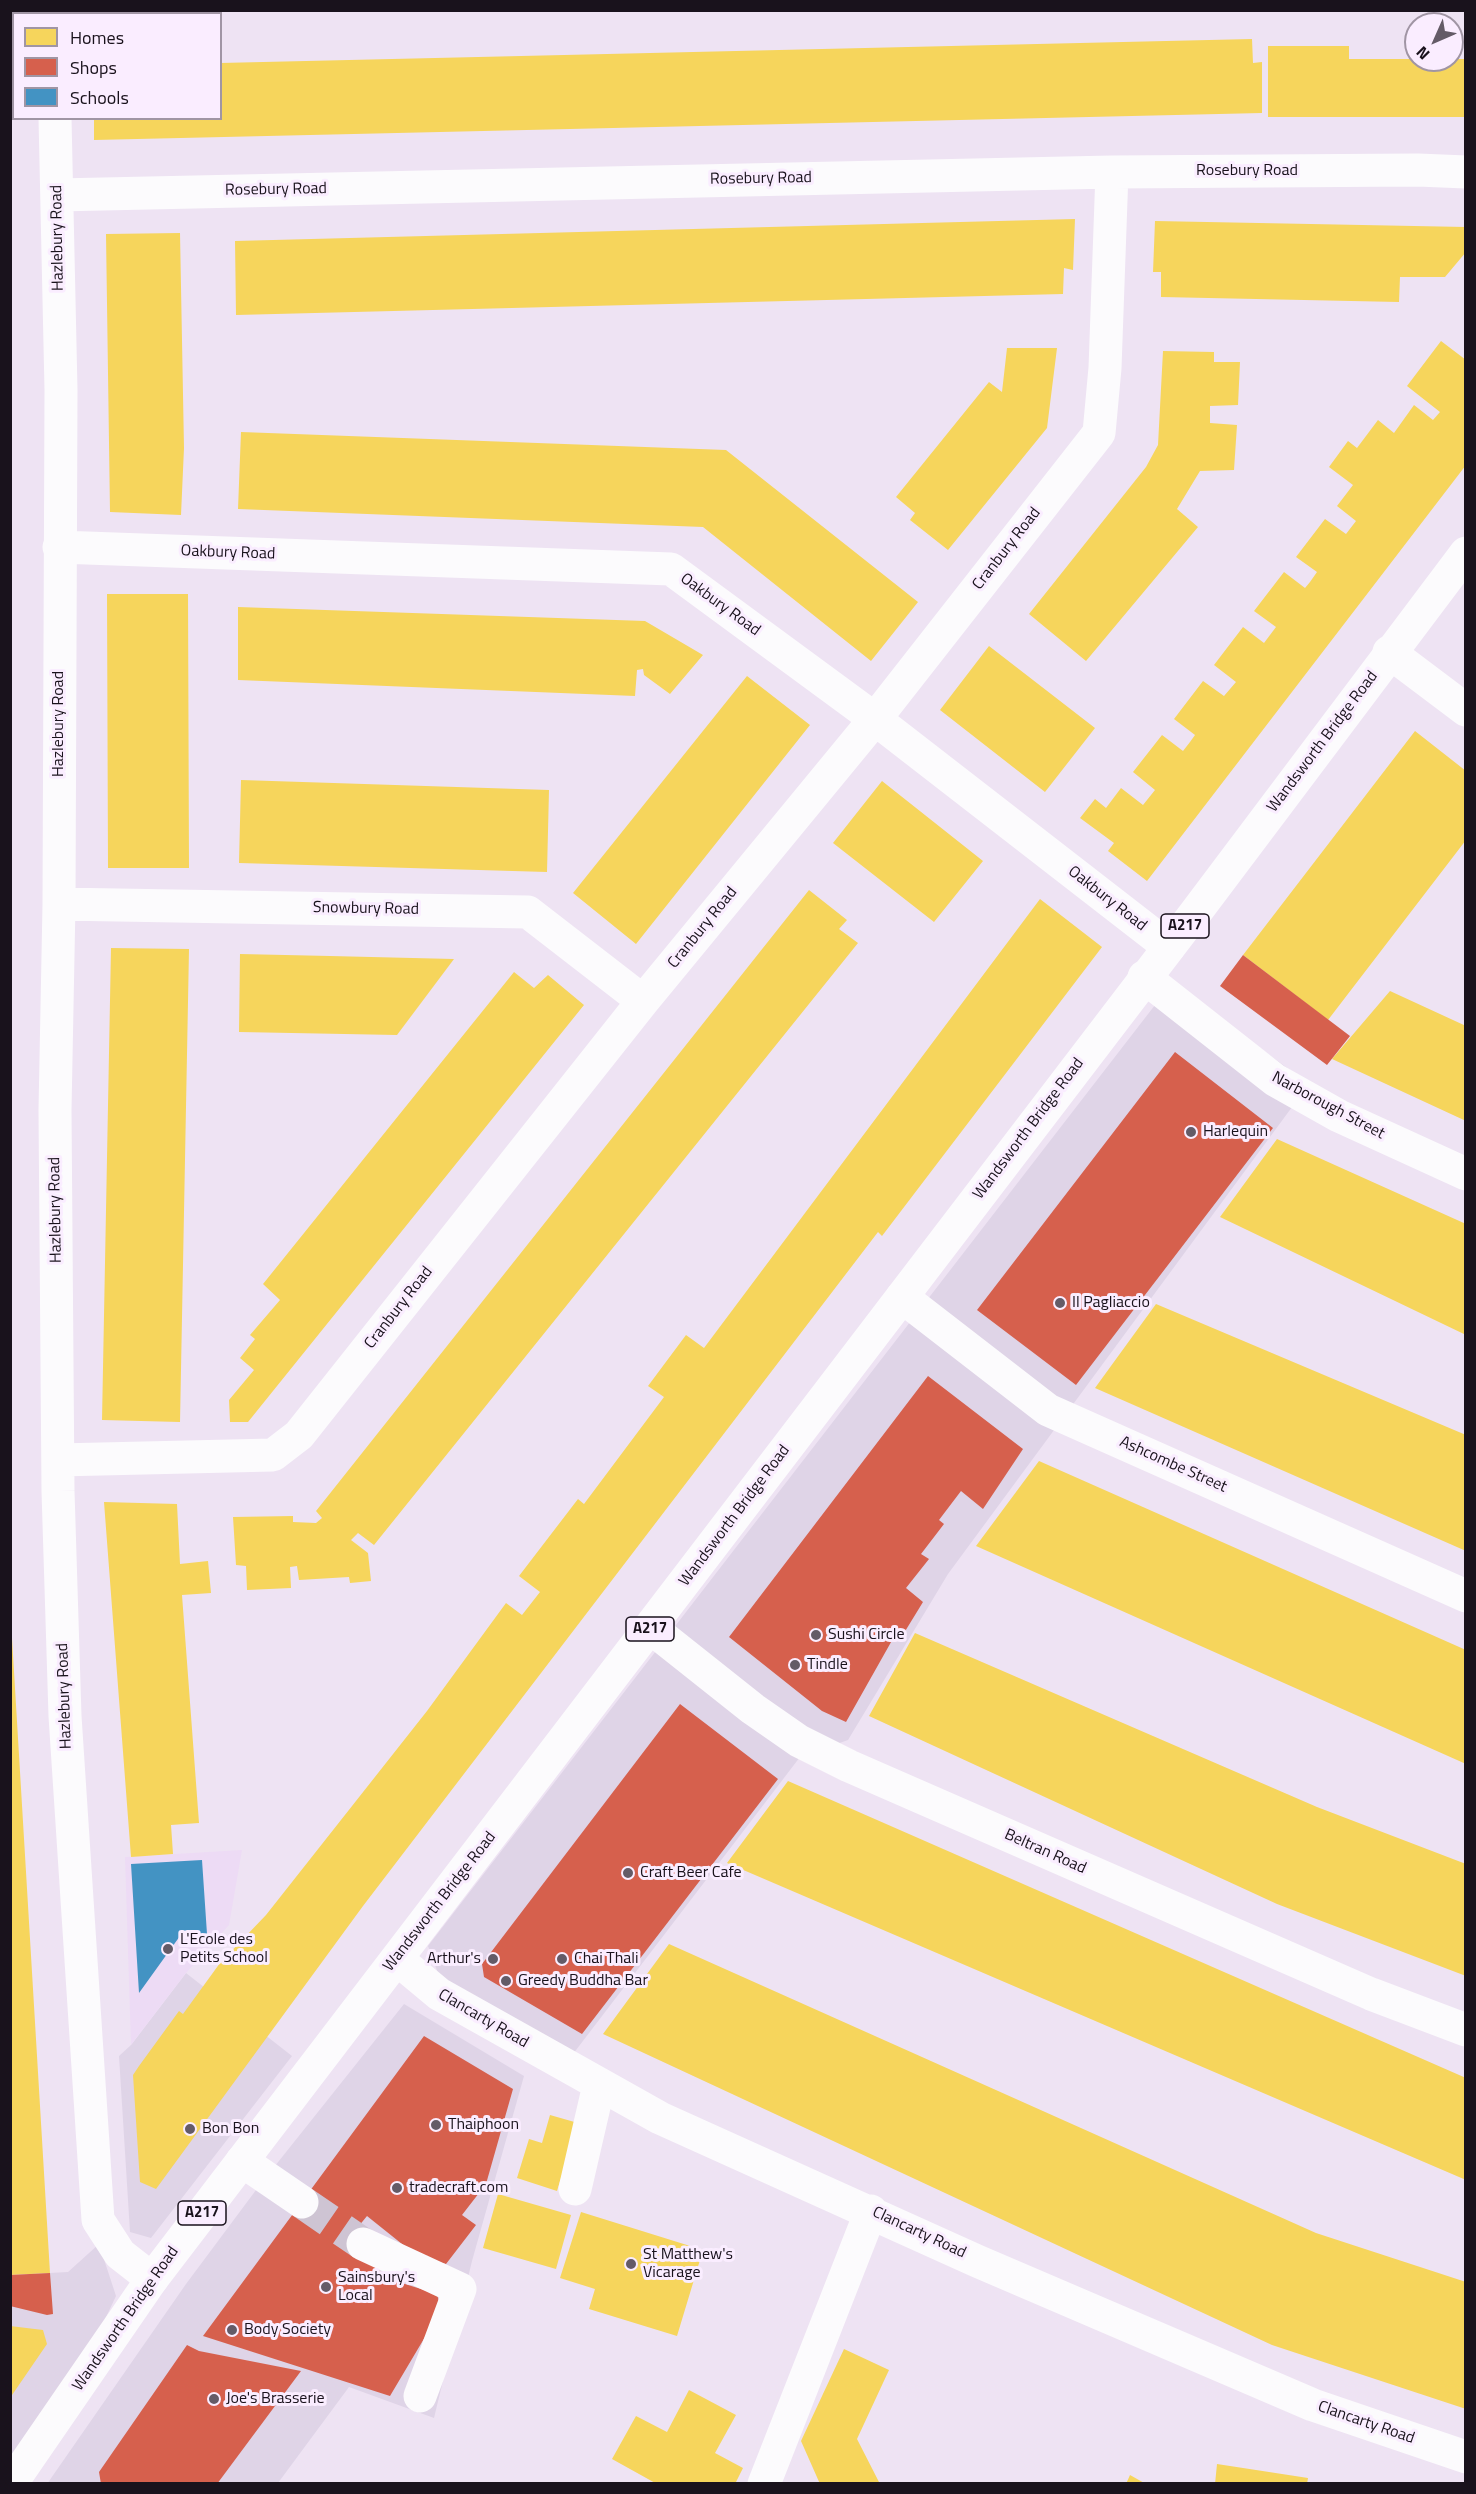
<!DOCTYPE html>
<html>
<head>
<meta charset="utf-8">
<style>
  body { margin:0 }
  #map { position:relative; width:1476px; height:2494px; overflow:hidden; background:#eee3f3; font-family:"Titillium Web",sans-serif }
  canvas { display:block }
  .frame { position:absolute; inset:0; border:12px solid #19121c; pointer-events:none }
  .legend { position:absolute; left:12px; top:12px; width:210px; height:108px; box-sizing:border-box; background:#faedff; border:2px solid #a095a4; margin:0; padding:8px 10px; list-style:none; font-size:18px; color:#19121c }
  .legend li { display:flex; align-items:center; gap:12px; height:30px }
  .legend b { width:30px; border:2px solid #a095a4 }
  .north { position:absolute; left:1404px; top:12px; width:60px; height:60px; box-sizing:border-box; background:#faedff; border:2px solid #a095a4; border-radius:50%; rotate:225deg; font-size:16px; font-weight:700; line-height:24px; text-align:center; color:#19121c }
  .north::after { content:''; display:block; margin:auto; width:21px; height:27px; background:#645b67; clip-path:polygon(50% 0,100% 100%,50% 72%,0 100%) }
</style>
</head>
<body>
<div id="map">
<canvas width="1476" height="2494"></canvas>
<div class="frame"></div>
<ul class="legend">
<li><b style="height:16px;background:#f6d55c"></b>Homes</li>
<li><b style="height:16px;background:#d6604d"></b>Shops</li>
<li><b style="height:16px;background:#4393c3"></b>Schools</li>
</ul>
<div class="north">N</div>
</div>
<script>
const ctx = document.querySelector('canvas').getContext('2d');
ctx.lineJoin = 'round';
function fillPath(path, color) { ctx.fillStyle = color; ctx.fill(path, 'evenodd'); }
const shape = rows => new Path2D(rows.map(r => 'M' + r).join(''));
function strokePath(path, color, width, dash) { ctx.strokeStyle = color; ctx.lineWidth = width; ctx.lineCap = dash ? 'butt' : 'round'; ctx.setLineDash(dash || []); ctx.stroke(path); }
function drawText(font, color, halo, rows, align = 'center') {
  ctx.font = font + ' "Titillium Web",sans-serif'; ctx.lineWidth = 6; ctx.setLineDash([]); ctx.textBaseline = 'middle'; ctx.strokeStyle = halo; ctx.fillStyle = color; for (const [text, x, y, turn = 0] of rows) {
    ctx.save(); ctx.translate(x, y); ctx.rotate((+turn || 0) * Math.PI / 180); ctx.textAlign = isNaN(turn) ? turn : align; if (halo) ctx.strokeText(text, 0, 0); ctx.fillText(text, 0, 0); ctx.restore();
  }
}
const commercial = shape([
  [1172,983,1309,1084,948,1574,848,1740,800,1757,573,2054,439,1976,428,1946],
  [186,1973,292,2056,151,2238,130,2232,119,2056,131,2045],
  [404,2004,524,2076,472,2261,434,2418,349,2387,278,2483,47,2484,186,2284,259,2186],
  [99,2244,116,2296,93,2345,11,2457,11,2275,68,2272]
]);
const built = shape([
  [242,1850,229,1925,186,1973,131,2045,125,1857]
]);
const homes = shape([
  [1252,39,1253,63,1262,62,1262,113,94,140,94,118,220,118,220,63],
  [1268,46,1349,46,1349,59,1466,59,1466,117,1268,117],
  [1075,219,1073,270,1064,268,1063,294,236,315,235,241],
  [1155,221,1466,227,1466,252,1445,277,1400,277,1399,302,1161,297,1161,272,1153,272],
  [180,233,184,448,181,515,110,512,106,234],
  [1441,341,1466,360,1466,465,1147,881,1108,851,1114,843,1080,818,1095,799,1106,808,1121,788,1143,805,1155,790,1133,772,1162,735,1183,751,1190,742,1195,735,1174,719,1203,681,1224,696,1236,682,1214,665,1243,627,1264,643,1276,627,1254,611,1284,572,1305,588,1310,582,1317,572,1296,557,1325,519,1346,534,1356,521,1337,506,1353,485,1329,467,1348,441,1357,448,1378,420,1394,433,1414,405,1433,420,1440,412,1407,386],
  [1007,348,1057,348,1047,428,948,550,910,520,915,513,896,497,989,382,1002,392],
  [1163,351,1214,352,1214,362,1240,362,1238,405,1210,406,1210,423,1237,425,1234,470,1200,471,1177,509,1198,527,1086,661,1029,614,1146,467,1158,445],
  [241,432,726,450,918,602,871,661,703,527,238,509],
  [107,594,188,594,189,868,108,868],
  [238,607,645,621,703,655,670,694,644,675,643,669,637,670,635,696,238,680],
  [989,646,1095,728,1045,792,940,710],
  [747,676,810,725,636,944,573,893],
  [1415,731,1466,771,1466,840,1328,1020,1243,955],
  [241,780,549,790,547,872,239,863],
  [882,781,983,861,934,922,833,843],
  [809,890,847,920,839,929,858,943,374,1545,358,1533,351,1540,368,1553,371,1581,350,1583,349,1577,299,1580,297,1566,290,1567,291,1588,247,1590,246,1566,236,1565,233,1517,293,1516,293,1522,316,1523,322,1518,316,1511],
  [1040,899,1102,947,882,1236,878,1232,363,1906,156,2189,140,2182,133,2075,139,2066,179,2011,183,2014,220,1963,266,1915,427,1711,506,1603,522,1615,540,1592,519,1576,578,1499,584,1504,664,1397,648,1386,686,1335,704,1348],
  [111,948,189,949,180,1422,102,1420],
  [240,954,330,956,454,959,397,1035,239,1032],
  [514,972,534,988,548,975,584,1005,248,1422,230,1422,229,1400,254,1370,240,1358,255,1339,250,1335,280,1300,263,1284],
  [1390,991,1466,1026,1466,1121,1332,1059],
  [1277,1139,1466,1224,1466,1335,1220,1217],
  [1156,1304,1466,1435,1466,1551,1095,1388],
  [1039,1461,1466,1650,1466,1764,976,1546],
  [104,1502,177,1504,180,1564,208,1561,211,1593,182,1595,199,1823,171,1825,173,1854,131,1857],
  [915,1633,1317,1807,1466,1864,1466,1976,1277,1904,869,1716],
  [12,1638,50,2273,10,2275,10,1639],
  [788,1781,1466,2078,1466,2180,727,1863],
  [669,1944,1316,2233,1466,2282,1466,2409,1272,2345,603,2034],
  [550,2115,578,2123,557,2191,517,2178,529,2139,542,2143],
  [498,2194,571,2215,556,2269,483,2248],
  [581,2212,703,2250,677,2336,589,2309,595,2289,560,2278],
  [10,2326,43,2330,47,2344,10,2398],
  [844,2349,889,2370,857,2439,880,2484,820,2484,801,2441],
  [689,2390,736,2415,715,2453,743,2468,735,2484,657,2484,612,2459,636,2416,667,2432],
  [1217,2464,1308,2478,1307,2484,1215,2484],
  [1130,2475,1146,2484,1126,2484]
]);
const shops = shape([
  [1243,955,1350,1036,1327,1065,1220,986],
  [1175,1052,1273,1128,1076,1385,977,1310],
  [928,1376,1023,1449,983,1509,961,1491,939,1520,944,1524,921,1554,929,1559,906,1588,923,1602,904,1633,899,1628,846,1722,822,1711,729,1637],
  [680,1704,778,1779,582,2034,484,1977,482,1964],
  [424,2036,513,2089,486,2184,462,2215,476,2225,446,2264,417,2256,367,2216,358,2227,367,2260,389,2279,437,2294,441,2310,390,2396,203,2336],
  [50,2273,53,2314,47,2315,10,2306,10,2275],
  [187,2345,199,2351,301,2371,217,2484,101,2484,99,2472]
]);
const schools = shape([
  [202,1860,207,1934,180,1936,139,1993,131,1864]
]);
const minorTunnel = shape([
  [302,2202,363,2244]
]);
const minor = shape([
  [52,10,52,14],
  [55,118,61,390,59,904,55,1110,58,1491,65,1716,98,2220,120,2254,152,2279],
  [57,195,1112,172,1418,170,1466,172],
  [59,547,671,569,875,719,1169,947],
  [1389,652,1466,710],
  [59,904,528,912,643,1001],
  [1144,977,1275,1080,1339,1116,1466,1174],
  [902,1297,1048,1410,1466,1596],
  [58,1460,273,1455,299,1435,643,1001,875,719,1099,433,1105,368,1112,172],
  [651,1628,753,1709,799,1741,849,1766,1371,1994,1466,2030],
  [397,1959,439,1994,660,2118,977,2261,1313,2405,1466,2457],
  [242,2161,302,2202],
  [575,2189,599,2085],
  [363,2244,460,2289,420,2396],
  [764,2484,871,2211]
]);
const major = shape([
  [11,2484,152,2279,1196,912,1466,553]
]);
const markers = [
  [1191,1132,6,"#645b67"],
  [1060,1303,6,"#645b67"],
  [816,1635,6,"#645b67"],
  [795,1665,6,"#645b67"],
  [628,1873,6,"#645b67"],
  [168,1949,6,"#645b67"],
  [493,1959,6,"#645b67"],
  [562,1959,6,"#645b67"],
  [506,1981,6,"#645b67"],
  [436,2125,6,"#645b67"],
  [190,2129,6,"#645b67"],
  [397,2188,6,"#645b67"],
  [631,2264,6,"#645b67"],
  [326,2287,6,"#645b67"],
  [232,2330,6,"#645b67"],
  [214,2399,6,"#645b67"]
];
const shields = [
  [1185,926,48],
  [650,1629,48],
  [202,2213,48]
];
const shieldNames = [
  ["A217",1185,926],
  ["A217",650,1629],
  ["A217",202,2213]
];
const streetNames = [
  ["Rosebury Road",1247,171],
  ["Rosebury Road",761,179,-1],
  ["Rosebury Road",276,190,-1],
  ["Hazlebury Road",58,238,-91],
  ["Cranbury Road",1007,549,-52],
  ["Oakbury Road",228,553,2],
  ["Oakbury Road",720,605,36],
  ["Hazlebury Road",59,724,-90],
  ["Wandsworth Bridge Road",1323,742,-53],
  ["Oakbury Road",1107,899,38],
  ["Snowbury Road",366,909,1],
  ["Cranbury Road",703,928,-51],
  ["Narborough Street",1328,1106,28],
  ["Wandsworth Bridge Road",1029,1129,-53],
  ["Hazlebury Road",56,1210,-91],
  ["Cranbury Road",399,1308,-52],
  ["Ashcombe Street",1173,1465,24],
  ["Wandsworth Bridge Road",735,1516,-53],
  ["Hazlebury Road",65,1696,-92],
  ["Beltran Road",1045,1852,24],
  ["Wandsworth Bridge Road",440,1902,-52],
  ["Clancarty Road",483,2019,30],
  ["Clancarty Road",919,2233,25],
  ["Wandsworth Bridge Road",126,2319,-55],
  ["Clancarty Road",1366,2423,19]
];
const poiNames = [
  ["Harlequin",1203,1132],
  ["Il Pagliaccio",1072,1303],
  ["Sushi Circle",828,1635],
  ["Tindle",807,1665],
  ["Craft Beer Cafe",640,1873],
  ["L'Ecole des",180,1940],
  ["Petits School",180,1958],
  ["Arthur's",481,1959,"right"],
  ["Chai Thali",574,1959],
  ["Greedy Buddha Bar",518,1981],
  ["Thaiphoon",448,2125],
  ["Bon Bon",202,2129],
  ["tradecraft.com",409,2188],
  ["St Matthew's",643,2255],
  ["Vicarage",643,2273],
  ["Sainsbury's",338,2278],
  ["Local",338,2296],
  ["Body Society",244,2330],
  ["Joe's Brasserie",226,2399]
];
fillPath(commercial, '#dfd4e7');
fillPath(built, '#eddbf5');
fillPath(homes, '#f6d55c');
fillPath(shops, '#d6604d');
fillPath(schools, '#4393c3');
strokePath(minorTunnel, '#cec4d3', 33, [33, 16]);
strokePath(minor, '#fcfbfd', 33);
strokePath(major, '#fcfbfd', 33);
for (const [x, y, r, color] of markers) { const dot = new Path2D(); dot.arc(x, y, r, 0, 2 * Math.PI); ctx.fillStyle = color; ctx.fill(dot); strokePath(dot, '#faedff', 2); }
for (const [x, y, w] of shields) { const box = new Path2D(); box.roundRect(x - w / 2, y - 12, w, 24, 4.5); ctx.fillStyle = '#faedff'; ctx.fill(box); strokePath(box, '#19121c', 1.5); }
drawText('bold 15px', '#19121c', null, shieldNames);
drawText('16px', '#19121c', '#faedff', streetNames);
drawText('16px', '#19121c', '#faedff', poiNames, 'left');
</script>
</body>
</html>
